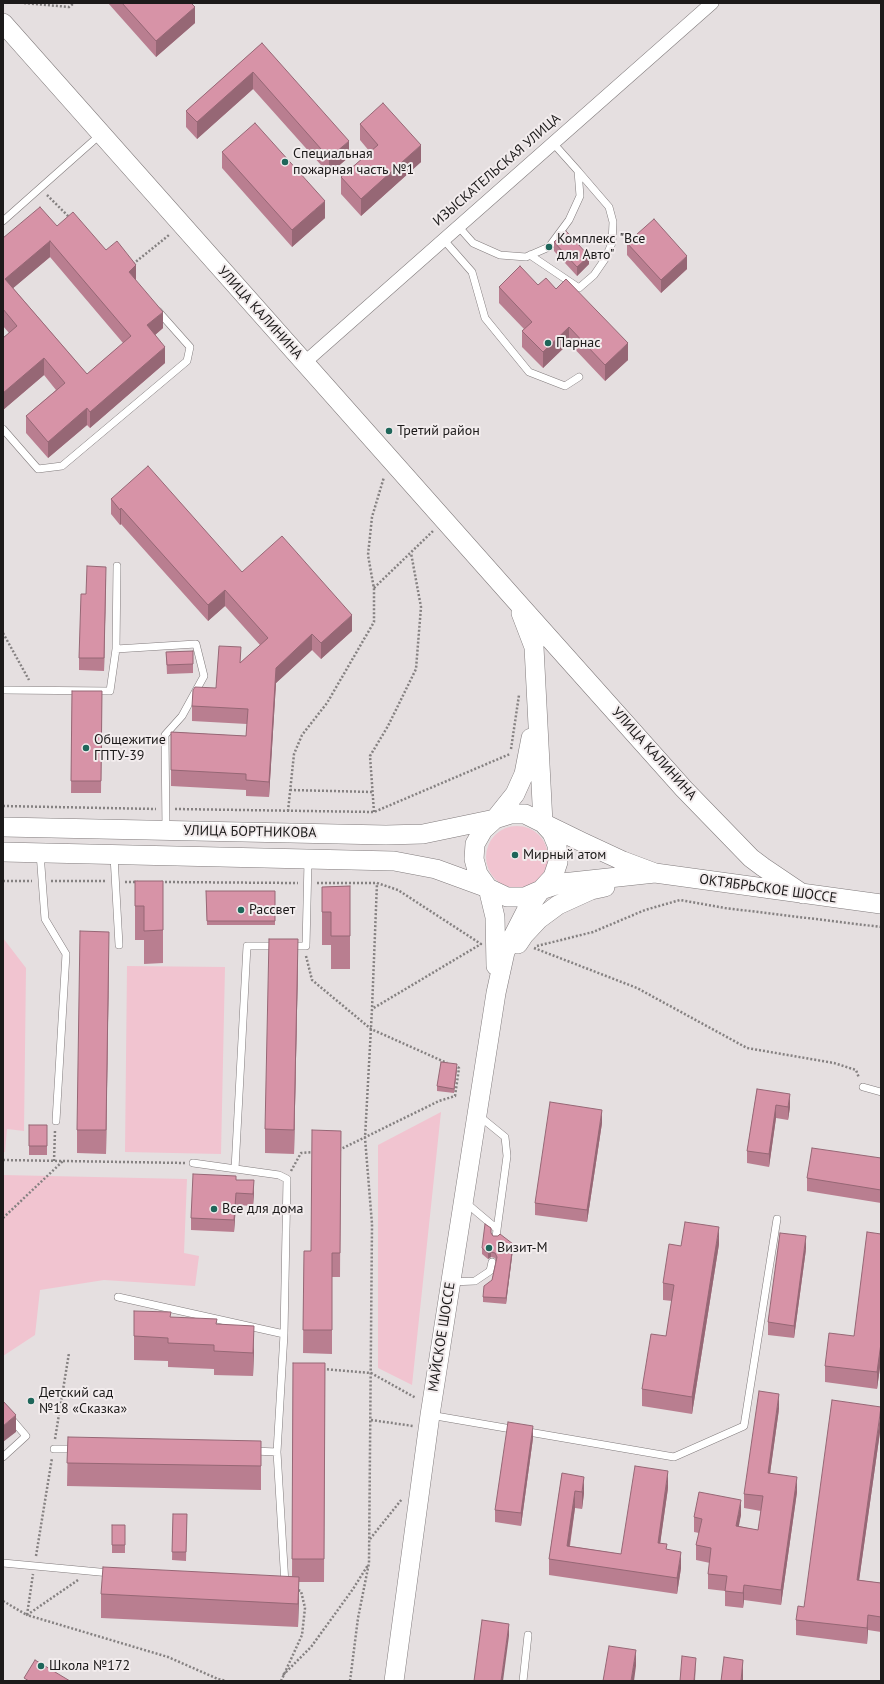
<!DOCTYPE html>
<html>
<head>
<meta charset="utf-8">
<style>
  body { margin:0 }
  #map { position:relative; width:884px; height:1684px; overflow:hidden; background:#e5dfe0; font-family:"PT Sans",sans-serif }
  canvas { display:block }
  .frame { position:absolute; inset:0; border:4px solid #1c1a1a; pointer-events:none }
</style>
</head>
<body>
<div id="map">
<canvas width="884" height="1684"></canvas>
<div class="frame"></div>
</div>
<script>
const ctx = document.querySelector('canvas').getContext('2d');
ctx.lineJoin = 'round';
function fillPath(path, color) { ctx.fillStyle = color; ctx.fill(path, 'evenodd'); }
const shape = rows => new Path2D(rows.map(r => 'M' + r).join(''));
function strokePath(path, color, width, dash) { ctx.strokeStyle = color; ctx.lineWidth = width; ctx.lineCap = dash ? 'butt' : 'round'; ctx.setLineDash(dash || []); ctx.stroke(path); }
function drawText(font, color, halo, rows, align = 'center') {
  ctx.font = font + ' "PT Sans",sans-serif'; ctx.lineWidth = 4; ctx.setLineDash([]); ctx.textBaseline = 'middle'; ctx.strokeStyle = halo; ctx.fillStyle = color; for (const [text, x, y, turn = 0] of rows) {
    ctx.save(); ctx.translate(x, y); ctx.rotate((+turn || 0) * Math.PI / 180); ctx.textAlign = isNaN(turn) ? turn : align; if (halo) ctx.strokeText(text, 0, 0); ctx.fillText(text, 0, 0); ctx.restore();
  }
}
const green = shape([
  '486 857a31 31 0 1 1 62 0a31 31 0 1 1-62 0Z',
  [3,938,26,968,24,1131,7,1129,5,1152,3,1152],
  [127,966,225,967,221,1154,125,1152],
  [441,1112,412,1385,378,1368,378,1145],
  [3,1175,187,1179,184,1253,199,1256,195,1286,104,1280,40,1290,35,1335,3,1356]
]);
const path = shape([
  [24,3,69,7,74,3],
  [47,195,70,218],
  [133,264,169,235],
  [374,588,433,531],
  [3,633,29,680],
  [511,749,519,695],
  [290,790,373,792],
  [3,806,156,809],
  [175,809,374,812,510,754],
  [288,811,294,754,302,735,327,703,374,622,374,589,368,555,372,517,384,477],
  [374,812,370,756,388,726,416,669,421,607,411,553],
  [3,881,32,881],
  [51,881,106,881],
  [125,882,138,882],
  [161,882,298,883],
  [317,883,377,883,398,890,481,944,372,1009],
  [537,946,593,932,645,910,680,900,725,908,881,927],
  [534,948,637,988,747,1048,834,1063,856,1070,859,1078],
  [306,956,312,980,371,1029,447,1063],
  [339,1150,439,1101,455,1096,459,1068,456,1066],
  [3,1160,185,1163],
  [54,1161,55,1131],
  [291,1171,301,1153,314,1152],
  [3,1218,63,1161],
  [323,1369,371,1373,416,1398],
  [371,1420,413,1426],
  [55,1439,69,1353],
  [370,1539,402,1499],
  [36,1556,52,1458],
  [78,1580,27,1615,168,1657,218,1679,226,1681],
  [3,1601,27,1615,33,1574],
  [283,1675,311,1647,353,1589,368,1565],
  [281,1681,302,1635,305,1608,301,1591,297,1590],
  [350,1681,358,1618,369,1563,372,1224,365,1138,372,1009,377,883]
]);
const lane = shape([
  [3,221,101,134],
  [458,226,473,243,500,255,526,257,549,247,569,220,580,196,578,171,553,143],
  [443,239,472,272,485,318,529,372,565,386,579,377],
  [530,255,579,288,594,275,605,259,612,243,613,222,609,207,578,171],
  [3,429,38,469,62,466,187,361,190,347,158,311],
  [116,649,117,566],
  [3,690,110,691,116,649,196,644,204,676,182,716,165,735,166,830],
  [40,853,45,919,66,954,56,1121],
  [114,856,119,945],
  [289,946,306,946,308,861],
  [863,1087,881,1092],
  [478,1115,505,1137,507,1156,496,1237],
  [193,1163,279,1175,287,1179,284,1334,277,1452,285,1584],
  [235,1169,247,946,277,946],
  [465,1202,497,1229],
  [451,1282,475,1281,490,1271,492,1262],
  [118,1297,284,1334],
  [3,1409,26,1436,3,1457],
  [430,1415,674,1457,744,1426,777,1219],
  [54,1449,76,1449],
  [253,1451,277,1452],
  [3,1563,110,1573],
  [523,1681,528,1635]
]);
const street = shape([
  [304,363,712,3]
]);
const secondary = shape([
  [3,23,517,602,684,789,751,858,763,867,803,894],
  [521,613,534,647,543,823],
  [495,819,515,794,524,774,531,738],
  [543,823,552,833,557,845,558,862,553,877,541,890,525,897,507,897,488,888,478,874,474,859,475,844,483,830,495,819,511,814,525,814,543,823,582,842,623,861,655,873],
  [3,827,386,835,423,834,495,819],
  [3,852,394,861,436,869,488,888],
  [488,888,495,917,496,966],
  [541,890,562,883,655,873,881,904],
  [518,944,524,935,539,919,558,905,591,890,605,887],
  [394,1681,430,1415,496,993,505,952,526,911,541,890]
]);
const wall = shape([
  [108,3,191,3,195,23,156,57],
  [262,43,349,157,329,174,253,89,197,139,186,127,186,111],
  [360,124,421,162,361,216,341,194,341,177,370,152,360,140],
  [222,152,325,218,292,247,222,168],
  [57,226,106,250,136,281,163,328,155,335,165,363,90,428,87,425,48,458,26,433,26,416,56,390,44,375,3,410,3,338,9,333,3,326,3,238],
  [50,257,123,343,87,374,13,288],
  [554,242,589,264,577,276,554,251],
  [627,243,687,269,661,293,627,255],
  [538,285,556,289,628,360,605,381,569,343,543,368,522,347,522,331,524,329,499,303,499,287],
  [111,499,242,572,352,631,321,659,312,650,276,683,269,797,246,796,246,790,171,786,171,732,246,736,247,724,192,721,192,706,216,688,241,662,260,645,225,606,208,621,121,524,120,525,111,514],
  [106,579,104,671,79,670,79,658,86,594],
  [193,651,193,673,167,674,166,652],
  [72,691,102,691,101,793,71,793],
  [135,881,163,930,163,963,144,964,144,940,135,940],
  [350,886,350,969,331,969,331,945,322,945,322,887],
  [206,891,275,891,275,925,207,925],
  [109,956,106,1154,77,1153,77,1130],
  [298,963,294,1154,265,1153,265,1129],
  [457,1068,454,1093,437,1091,437,1086],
  [757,1089,790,1107,788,1120,776,1118,769,1167,747,1163,747,1151],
  [602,1123,587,1222,535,1215,535,1203],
  [29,1125,47,1125,47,1155,29,1155],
  [341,1131,340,1277,332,1277,332,1354,303,1353,304,1251,311,1251],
  [881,1158,881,1203,807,1191,807,1178],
  [236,1180,254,1192,253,1206,236,1205,234,1232,191,1230,191,1218],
  [491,1233,493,1236,513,1249,506,1304,483,1302,483,1297,492,1280,496,1261,495,1258,491,1257,488,1259,482,1254,482,1248],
  [881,1234,881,1360,877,1389,825,1382,825,1366,854,1336],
  [719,1244,692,1414,642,1406,642,1389,666,1336,672,1301,663,1300,663,1283,681,1246],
  [806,1249,794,1338,768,1335,768,1322],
  [171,1317,217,1325,254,1350,253,1376,214,1375,214,1369,168,1367,168,1361,134,1360,134,1336],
  [293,1363,325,1363,324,1582,299,1582,298,1627,101,1618,101,1594,292,1576],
  [779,1409,770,1473,797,1492,781,1605,744,1600,743,1608,725,1606,725,1591,708,1589,708,1574,710,1563,696,1560,696,1545,699,1533,694,1532,694,1517,741,1515,738,1526,758,1530,761,1511,744,1508,744,1494],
  [881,1425,859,1580,881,1583,881,1632,868,1630,867,1644,796,1635,796,1620,804,1607],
  [68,1437,261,1465,261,1490,67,1486],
  [533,1438,521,1526,495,1522,495,1510],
  [562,1473,584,1493,582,1509,575,1508,570,1546,621,1554,668,1488,660,1543,667,1550,681,1568,677,1594,549,1575,549,1559],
  [173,1514,187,1514,186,1561,172,1560],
  [112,1525,125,1525,125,1553,112,1553]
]);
const shadedWall = shape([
  [195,7,195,23,156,57,156,41],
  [253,72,253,89,197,139,197,122],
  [349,141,349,157,329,174,329,158],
  [421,145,421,162,361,216,361,199],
  [325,201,325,218,292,247,292,230],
  [50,241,50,257,5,295,5,279],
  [589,256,589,264,577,276,577,267],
  [687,256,687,269,661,293,661,280],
  [136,265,136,281,129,272],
  [163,312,163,328,147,342,147,325],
  [569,327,569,343,543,368,543,352],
  [628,343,628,360,605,381,605,365],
  [165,347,165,363,90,428,90,412],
  [44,358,44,375,3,410,3,393],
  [87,408,87,425,48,458,48,442],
  [121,508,121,524,120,525,120,510],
  [106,567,106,579,104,671,104,658],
  [225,590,225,606,208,621,208,605],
  [352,615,352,631,321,659,321,643],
  [312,634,312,650,276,683,269,797,269,782,276,668],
  [109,932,109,956,106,1154,106,1130],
  [298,939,298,963,294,1154,294,1130],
  [457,1064,457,1068,454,1093,454,1089],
  [790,1094,790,1107,788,1120,788,1107],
  [776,1105,776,1118,769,1167,769,1154],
  [602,1110,602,1123,587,1222,587,1210],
  [254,1180,254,1192,253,1206,253,1194],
  [236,1193,236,1205,234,1232,234,1220],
  [719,1227,719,1244,692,1414,692,1397],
  [806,1236,806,1249,794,1338,794,1326],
  [513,1244,513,1249,506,1304,506,1298],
  [491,1252,491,1257,488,1259,488,1253],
  [254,1326,254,1350,253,1376,253,1353],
  [881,1343,881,1360,877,1389,877,1372],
  [779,1394,779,1409,768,1488,768,1473],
  [881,1409,881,1425,857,1595,857,1580],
  [16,1415,16,1432,3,1442,3,1426],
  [533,1426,533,1438,521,1526,521,1513],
  [668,1471,668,1488,658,1559,658,1543],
  [584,1477,584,1493,582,1509,582,1492],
  [797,1477,797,1492,781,1605,781,1590],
  [575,1491,575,1508,567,1562,567,1546],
  [741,1500,741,1515,736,1541,736,1526],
  [681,1552,681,1568,677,1594,677,1578],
  [299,1577,299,1600,298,1627,298,1604],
  [744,1585,744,1600,743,1608,743,1593],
  [868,1615,868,1630,867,1644,867,1628],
  [509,1624,509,1636,503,1681,501,1681],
  [636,1650,636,1666,634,1681,631,1681],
  [696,1658,695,1681,694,1681],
  [743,1660,743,1681,741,1681]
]);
const building = shape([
  [122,3,191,3,195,7,156,41,122,3],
  [262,43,349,141,329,158,253,72,197,122,186,111,262,43],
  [383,103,421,145,361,199,341,177,378,145,360,124,383,103],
  [255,123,325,201,292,230,222,152,255,123],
  [40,207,57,226,73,212,106,250,117,241,136,265,129,272,163,312,147,325,165,347,90,412,87,408,48,442,26,416,65,383,44,358,3,393,3,338,17,326,3,309,3,238,40,207],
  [50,241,131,336,87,374,5,279,50,241],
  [654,219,687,256,661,280,627,243,654,219],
  [566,231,589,256,577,267,554,242,566,231],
  [520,266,538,285,546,278,556,289,566,279,628,343,605,365,569,327,543,352,522,331,532,322,499,287,520,266],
  [148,466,242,572,282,536,352,615,321,643,312,634,276,668,269,782,246,780,246,774,171,770,171,732,246,736,248,709,192,706,193,690,195,687,216,688,219,646,241,647,240,663,268,638,225,590,208,605,121,508,120,510,111,499,148,466],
  [87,566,106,567,104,658,79,658,81,594,86,594,87,566],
  [193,651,193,664,167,665,166,652,193,651],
  [72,691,102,691,101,781,71,781,72,691],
  [135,881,163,881,163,930,144,931,144,906,135,906,135,881],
  [350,886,350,936,331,936,331,912,322,912,322,887,350,886],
  [206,891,275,891,275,921,207,921,206,891],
  [80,931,109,932,106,1130,77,1130,80,931],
  [269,939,298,939,294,1130,265,1129,269,939],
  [441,1062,457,1064,454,1089,437,1086,441,1062],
  [757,1089,790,1094,788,1107,776,1105,769,1154,747,1151,757,1089],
  [550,1102,602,1110,587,1210,535,1203,550,1102],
  [29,1125,47,1125,47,1146,29,1146,29,1125],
  [312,1130,341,1131,340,1253,332,1253,332,1330,303,1330,304,1251,311,1251,312,1130],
  [812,1148,881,1158,881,1190,807,1178,812,1148],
  [193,1174,236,1176,236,1180,254,1180,253,1194,236,1193,234,1220,191,1218,193,1174],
  [685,1222,719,1227,692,1397,642,1389,651,1334,666,1336,674,1285,663,1283,669,1244,681,1246,685,1222],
  [485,1224,491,1228,491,1233,493,1236,498,1236,500,1234,513,1244,506,1298,483,1297,484,1286,492,1280,497,1257,495,1253,491,1252,488,1253,482,1248,485,1224],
  [867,1232,881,1234,881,1343,877,1372,825,1366,829,1333,854,1336,867,1232],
  [780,1233,806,1236,794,1326,768,1322,780,1233],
  [134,1311,171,1312,170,1317,217,1319,216,1324,254,1326,253,1353,214,1351,214,1345,168,1343,168,1338,134,1336,134,1311],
  [293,1363,325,1363,324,1559,292,1559,293,1363],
  [759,1391,779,1394,768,1473,797,1477,781,1590,744,1585,743,1593,725,1591,727,1576,708,1574,711,1548,696,1545,702,1519,694,1517,699,1492,741,1500,736,1526,758,1530,763,1496,744,1494,759,1391],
  [832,1400,881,1407,857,1580,881,1583,881,1617,868,1615,867,1628,796,1620,798,1606,804,1607,832,1400],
  [3,1401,16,1415,3,1426,3,1401],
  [508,1422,533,1426,521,1513,495,1510,508,1422],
  [68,1437,261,1441,261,1466,67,1463,68,1437],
  [635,1466,668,1471,658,1543,667,1544,666,1549,681,1552,677,1578,549,1559,562,1473,584,1477,582,1492,575,1491,567,1546,621,1554,635,1466],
  [173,1514,187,1514,186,1552,172,1552,173,1514],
  [112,1525,125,1525,125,1545,112,1545,112,1525],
  [103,1567,299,1577,298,1604,101,1594,103,1567],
  [482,1620,509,1624,501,1681,474,1681,482,1620],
  [609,1646,636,1650,631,1681,603,1681,609,1646],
  [682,1656,696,1658,694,1681,680,1681,682,1656],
  [724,1657,743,1660,741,1681,721,1681,724,1657],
  [35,1660,70,1681,29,1681,24,1678,35,1660]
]);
const markers = [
  [285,162,4,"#1e665a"],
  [549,247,4,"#1e665a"],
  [548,343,4,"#1e665a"],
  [389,431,4,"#1e665a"],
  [86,748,4,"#1e665a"],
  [515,855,4,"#1e665a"],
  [241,910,4,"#1e665a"],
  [214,1209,4,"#1e665a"],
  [489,1248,4,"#1e665a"],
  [31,1401,4,"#1e665a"],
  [41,1666,4,"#1e665a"]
];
const poiNames = [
  ["Специальная",293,154],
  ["пожарная часть №1",293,170],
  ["Комплекс \"Все",557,239],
  ["для Авто\"",557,255],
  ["Парнас",556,343],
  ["Третий район",397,431],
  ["Общежитие",94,740],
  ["ГПТУ-39",94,756],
  ["Мирный атом",523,855],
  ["Рассвет",249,910],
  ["Все для дома",222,1209],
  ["Визит-М",497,1248],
  ["Детский сад",39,1393],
  ["№18 «Сказка»",39,1409],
  ["Школа №172",49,1666]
];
const streetNames = [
  ["ИЗЫСКАТЕЛЬСКАЯ УЛИЦА",497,170,-41],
  ["УЛИЦА КАЛИНИНА",260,313,48],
  ["УЛИЦА КАЛИНИНА",654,754,48],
  ["УЛИЦА БОРТНИКОВА",250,832,1],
  ["ОКТЯБРЬСКОЕ ШОССЕ",768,889,8],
  ["МАЙСКОЕ ШОССЕ",442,1337,-81]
];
fillPath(green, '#f1c4d0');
strokePath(lane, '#817b7c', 8);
strokePath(street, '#817b7c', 14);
strokePath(secondary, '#817b7c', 20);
strokePath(path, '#858181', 2.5, [2, 2]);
strokePath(lane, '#fff', 7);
strokePath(street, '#fff', 13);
strokePath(secondary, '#fff', 19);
fillPath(wall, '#b97e90');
fillPath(shadedWall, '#966775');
fillPath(building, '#d793a7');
strokePath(building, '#966775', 1);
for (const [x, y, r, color] of markers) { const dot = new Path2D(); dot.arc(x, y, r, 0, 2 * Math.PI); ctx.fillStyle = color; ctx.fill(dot); strokePath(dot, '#f2eced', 1.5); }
drawText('14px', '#1c1a1a', '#f2eced', poiNames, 'left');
drawText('14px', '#1c1a1a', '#f2eced', streetNames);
</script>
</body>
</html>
